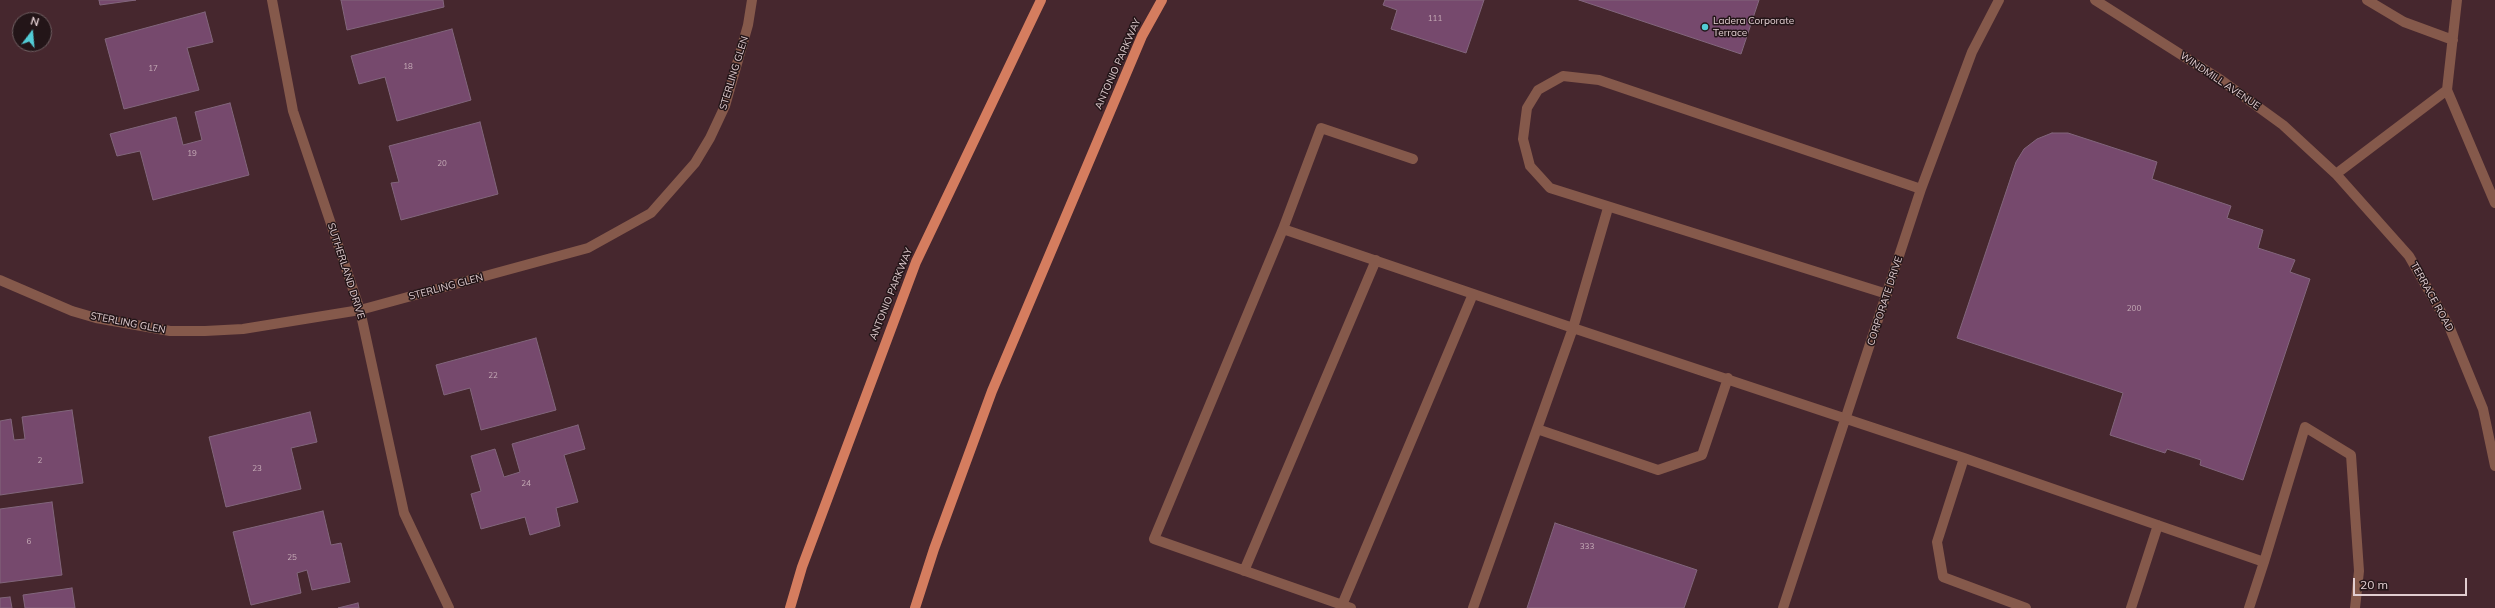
<!DOCTYPE html>
<html>
<head>
<meta charset="utf-8">
<style>
  body { margin:0 }
  #map { position:relative; width:2495px; height:608px; overflow:hidden; background:#46272e; font-family:Mulish,sans-serif }
  canvas { display:block }
  .north { position:absolute; left:12px; top:12px; width:40px; height:40px; box-sizing:border-box; background:#231518; border:1px solid #6f5f62; border-radius:50%; rotate:16deg; font-size:11px; font-weight:700; line-height:16px; text-align:center; color:#e1cdd0 }
  .north::after { content:''; display:block; margin:auto; width:14px; height:18px; background:#52ccd6; clip-path:polygon(50% 0,100% 100%,50% 72%,0 100%) }
  .scale { position:absolute; left:2353px; top:578px; width:114px; height:18px; box-sizing:border-box; border:2px solid #e1cdd0; border-top:0; padding-left:5px; font-size:12px; line-height:14px; white-space:nowrap; color:#e1cdd0; -webkit-text-stroke:3px #231518; paint-order:stroke }
</style>
</head>
<body>
<div id="map">
<canvas width="2495" height="608"></canvas>
<div class="north">N</div>
<div class="scale">20 m</div>
</div>
<script>
const ctx = document.querySelector('canvas').getContext('2d');
ctx.lineJoin = 'round';
function fillPath(path, color) { ctx.fillStyle = color; ctx.fill(path, 'evenodd'); }
const shape = rows => new Path2D(rows.map(r => 'M' + r).join(''));
function strokePath(path, color, width, dash) { ctx.strokeStyle = color; ctx.lineWidth = width; ctx.lineCap = dash ? 'butt' : 'round'; ctx.setLineDash(dash || []); ctx.stroke(path); }
function drawText(font, color, halo, rows, align = 'center') {
  ctx.font = font + ' Mulish,sans-serif'; ctx.lineWidth = 3; ctx.setLineDash([]); ctx.textBaseline = 'middle'; ctx.strokeStyle = halo; ctx.fillStyle = color; for (const [text, x, y, turn = 0] of rows) {
    ctx.save(); ctx.translate(x, y); ctx.rotate((+turn || 0) * Math.PI / 180); ctx.textAlign = isNaN(turn) ? turn : align; if (halo) ctx.strokeText(text, 0, 0); ctx.fillText(text, 0, 0); ctx.restore();
  }
}
const building = shape([
  [99,0,136,0,100,5,99,0],
  [341,0,443,0,444,7,347,30,341,0],
  [1385,0,1484,0,1466,53,1391,29,1397,10,1383,5,1385,0],
  [1579,0,1759,0,1741,54,1579,0],
  [205,12,213,42,187,48,199,90,124,109,105,39,205,12],
  [452,29,471,100,397,121,385,77,359,84,351,56,452,29],
  [230,103,249,175,153,200,140,151,117,156,110,134,176,117,183,145,202,140,195,112,230,103],
  [480,122,498,194,401,220,391,183,399,182,389,146,480,122],
  [2052,133,2068,133,2157,162,2152,179,2231,206,2227,218,2263,230,2258,248,2295,260,2290,272,2310,279,2243,480,2200,465,2201,460,2167,449,2165,453,2110,435,2123,393,1957,338,2016,162,2024,149,2037,139,2052,133],
  [536,338,556,410,481,430,470,388,444,395,436,365,536,338],
  [72,410,83,483,0,495,0,421,11,419,14,440,25,439,22,417,72,410],
  [310,412,317,442,291,448,301,489,226,507,209,437,310,412],
  [578,425,585,449,564,455,578,502,556,508,560,526,530,535,525,517,481,529,471,494,481,491,471,456,495,449,504,477,520,472,512,444,578,425],
  [52,502,62,575,0,583,0,509,52,502],
  [323,511,331,545,341,543,350,582,312,590,307,570,297,573,301,593,251,605,233,532,323,511],
  [1555,523,1697,570,1684,608,1527,608,1555,523],
  [72,588,75,608,25,608,23,595,72,588],
  [10,597,12,608,0,608,0,598,10,597],
  [358,603,359,608,338,608,358,603]
]);
const minor = shape([
  [272,0,293,111,360,310,404,513,449,608],
  [2095,0,2221,80,2283,125,2336,174,2409,256,2449,326,2483,409,2495,466],
  [2367,0,2404,22,2453,40],
  [2457,0,2447,90,2495,203],
  [1413,159,1321,128,1283,229,1573,328,1964,458,2264,562,2305,427,2351,455,2359,571,2355,608],
  [2336,174,2447,90],
  [1283,229,1154,539,1351,608],
  [0,280,72,311,96,318,170,331,205,331,243,329,360,310,588,248,651,213,695,163,710,138,725,106,748,25,752,0],
  [1887,294,1550,188,1530,166,1523,139,1527,108,1538,90,1563,76,1599,80,1921,189],
  [1537,429,1658,470,1702,455,1728,378],
  [1964,458,1937,542,1943,577,2026,608],
  [1244,571,1376,260],
  [1342,605,1473,294],
  [1473,608,1573,328,1608,208],
  [1783,608,1921,189,1972,52,1999,0],
  [2131,608,2158,525],
  [2249,608,2264,562]
]);
const major = shape([
  [790,608,802,567,916,262,1041,0],
  [915,608,934,549,992,391,1142,36,1162,0]
]);
const markers = [
  [1705,27,4,"#52ccd6"]
];
const numberNames = [
  ["111",1435,19],
  ["18",408,67],
  ["17",153,69],
  ["19",192,154],
  ["20",442,164],
  ["200",2134,309],
  ["22",493,376],
  ["2",40,461],
  ["23",257,469],
  ["24",526,484],
  ["6",29,542],
  ["333",1587,547],
  ["25",292,558]
];
const poiNames = [
  ["Ladera Corporate",1713,21],
  ["Terrace",1713,33]
];
const streetNames = [
  ["ANTONIO PARKWAY",1118,64,-66],
  ["STERLING GLEN",734,73,-73],
  ["WINDMILL AVENUE",2220,81,34],
  ["SUTHERLAND DRIVE",346,271,72],
  ["STERLING GLEN",446,287,-15],
  ["ANTONIO PARKWAY",891,294,-68],
  ["TERRACE ROAD",2432,297,61],
  ["CORPORATE DRIVE",1885,301,-72],
  ["STERLING GLEN",128,323,11]
];
fillPath(building, '#76496d');
strokePath(building, '#82667c', 1);
strokePath(minor, '#85594b', 10);
strokePath(major, '#d57d5f', 10);
for (const [x, y, r, color] of markers) { const dot = new Path2D(); dot.arc(x, y, r, 0, 2 * Math.PI); ctx.fillStyle = color; ctx.fill(dot); strokePath(dot, '#231518', 1.5); }
drawText('8px', '#c6acb7', null, numberNames);
drawText('10px', '#e1cdd0', '#231518', poiNames, 'left');
drawText('10px', '#e1cdd0', '#231518', streetNames);
</script>
</body>
</html>
